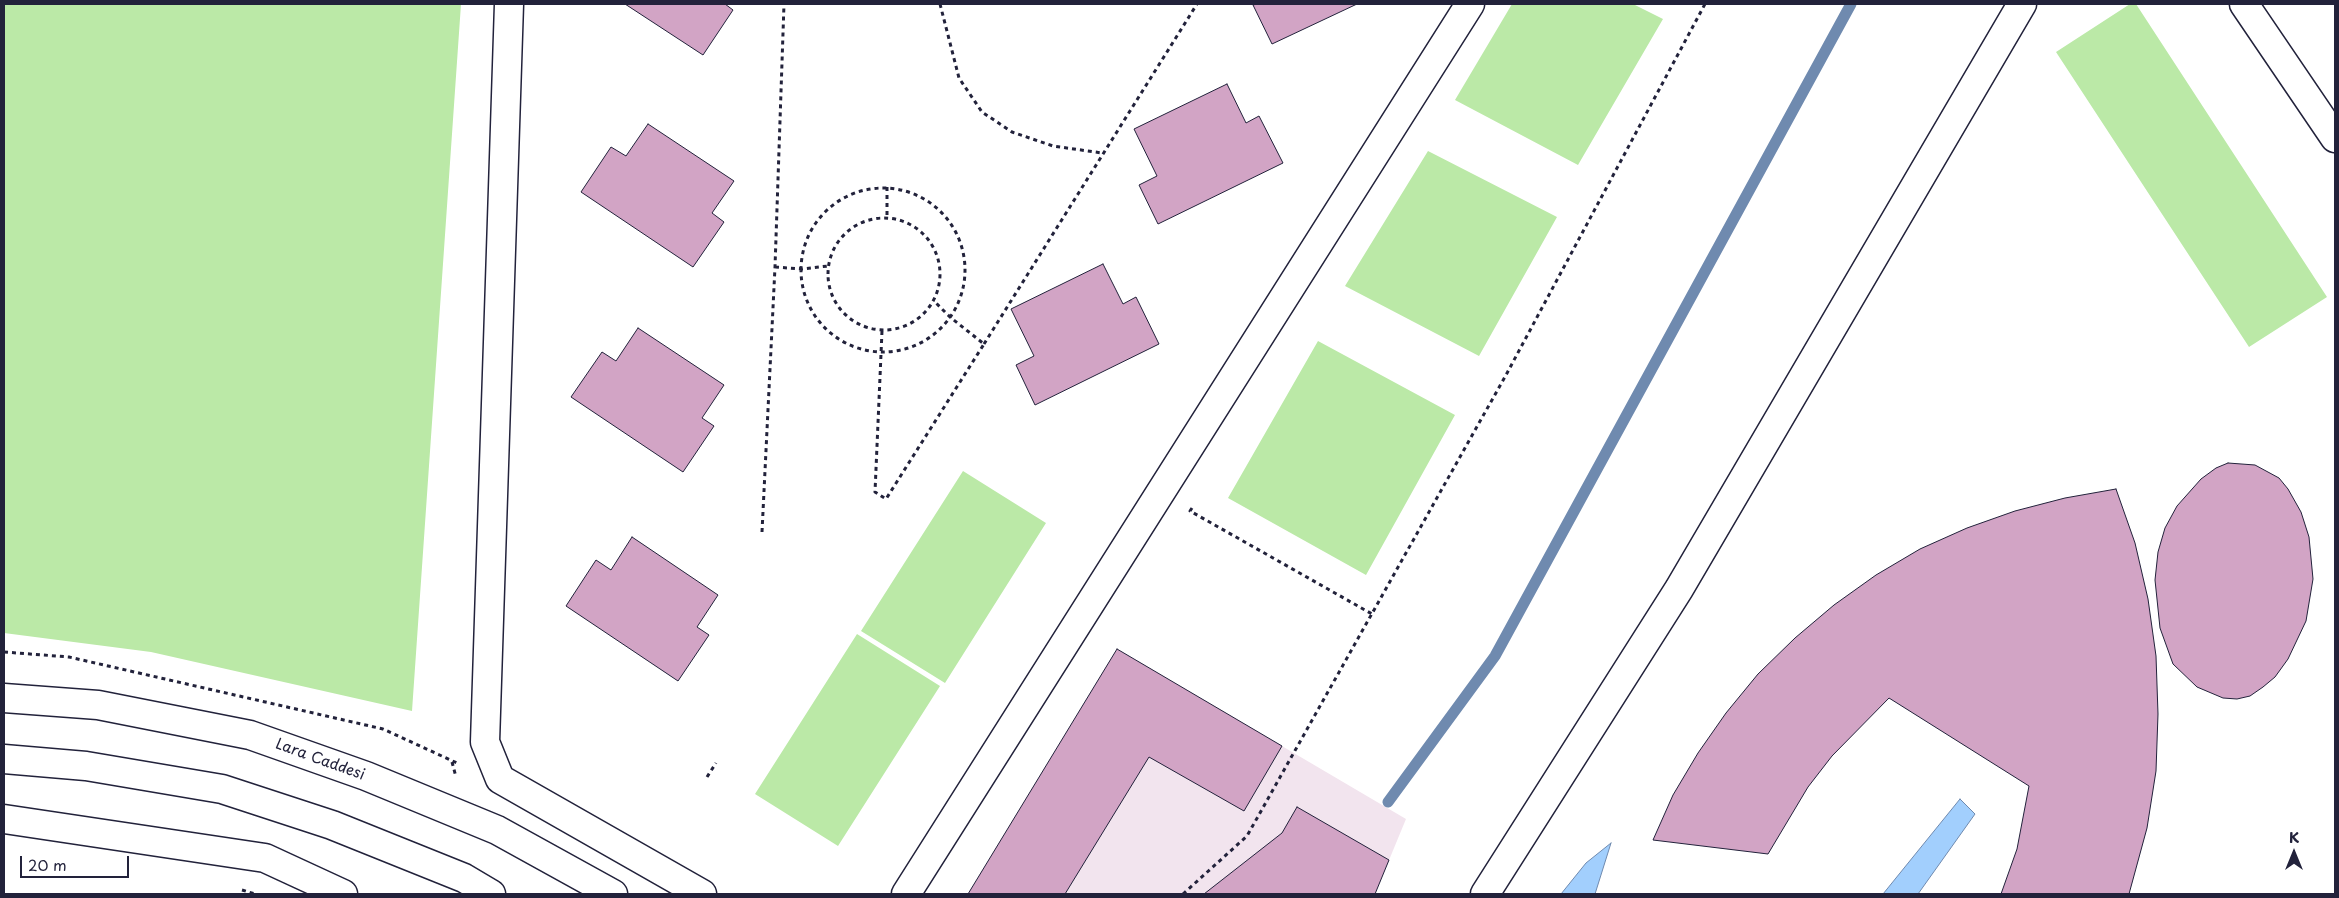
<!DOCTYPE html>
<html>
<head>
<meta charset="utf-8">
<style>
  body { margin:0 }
  #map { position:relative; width:2339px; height:898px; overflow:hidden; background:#fff; font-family:"Playpen Sans",sans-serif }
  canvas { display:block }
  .frame { position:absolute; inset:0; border:5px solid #22223b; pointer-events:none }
  .north { position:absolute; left:2269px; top:828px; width:50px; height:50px; -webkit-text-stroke:4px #fff; paint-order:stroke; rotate:0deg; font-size:14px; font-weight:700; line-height:20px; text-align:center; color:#22223b }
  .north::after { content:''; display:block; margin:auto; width:18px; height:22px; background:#22223b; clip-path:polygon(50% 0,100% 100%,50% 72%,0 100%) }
  .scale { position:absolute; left:20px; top:856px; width:109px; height:22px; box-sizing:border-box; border:2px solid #22223b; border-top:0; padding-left:6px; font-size:15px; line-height:18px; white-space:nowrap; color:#22223b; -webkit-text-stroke:4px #fff; paint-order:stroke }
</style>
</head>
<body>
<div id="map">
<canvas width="2339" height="898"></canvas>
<div class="frame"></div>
<div class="north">K</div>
<div class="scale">20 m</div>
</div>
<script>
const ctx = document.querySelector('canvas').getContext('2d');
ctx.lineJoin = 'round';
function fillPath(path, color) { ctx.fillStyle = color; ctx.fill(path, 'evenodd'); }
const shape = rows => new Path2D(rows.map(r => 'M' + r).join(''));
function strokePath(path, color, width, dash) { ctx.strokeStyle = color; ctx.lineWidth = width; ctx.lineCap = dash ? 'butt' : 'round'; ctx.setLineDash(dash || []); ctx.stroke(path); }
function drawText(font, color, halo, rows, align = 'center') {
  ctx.font = font + ' "Playpen Sans",sans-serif'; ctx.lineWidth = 4.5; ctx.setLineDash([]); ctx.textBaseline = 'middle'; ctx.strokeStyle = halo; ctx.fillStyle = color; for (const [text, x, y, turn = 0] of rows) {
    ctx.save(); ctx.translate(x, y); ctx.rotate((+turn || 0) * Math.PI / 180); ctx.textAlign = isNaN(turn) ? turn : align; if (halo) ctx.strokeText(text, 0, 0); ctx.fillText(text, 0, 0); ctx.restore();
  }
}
const built = shape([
  [1117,649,1406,819,1375,894,968,894]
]);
const green = shape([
  [4,4,461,4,412,711,151,652,4,633],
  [1512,4,1633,4,1663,19,1578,165,1455,100],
  [2130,4,2136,4,2327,297,2249,347,2056,52],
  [1428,151,1557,217,1479,356,1345,286],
  [1318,341,1455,415,1366,575,1228,498],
  [963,471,1046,523,945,683,861,631],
  [857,634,940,686,838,846,755,794]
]);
const water = shape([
  [1960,799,1975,814,1918,894,1883,894,1960,799],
  [1611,843,1595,894,1561,894,1586,863,1611,843]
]);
const stream = shape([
  [1388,802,1495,656,1851,4]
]);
const building = shape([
  [625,4,725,4,733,10,703,55,625,4],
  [1257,4,1357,4,1272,44,1253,5,1257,4],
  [1227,84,1246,123,1259,116,1283,163,1158,224,1139,185,1157,176,1134,129,1227,84],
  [648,124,734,181,712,213,724,222,693,267,581,192,611,147,626,156,648,124],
  [1103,264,1123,304,1136,297,1159,344,1035,405,1016,365,1034,356,1011,309,1103,264],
  [638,328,724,385,702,418,714,426,683,472,571,397,602,352,616,361,638,328],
  [2228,463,2255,465,2279,478,2288,489,2301,512,2309,537,2313,579,2306,621,2288,659,2275,677,2263,687,2250,696,2237,699,2223,698,2197,687,2173,664,2160,628,2155,580,2158,552,2165,528,2177,506,2201,479,2216,468,2228,463],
  [2116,489,2135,543,2148,599,2156,656,2158,714,2156,771,2147,828,2129,894,2001,894,2017,849,2029,786,1889,698,1832,756,1808,787,1768,854,1653,840,1673,795,1698,753,1726,713,1758,674,1795,638,1834,605,1876,575,1920,549,1967,528,2015,511,2065,498,2116,489],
  [632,537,718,595,697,627,709,635,678,681,566,606,596,560,611,570,632,537],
  [1117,649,1282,746,1244,811,1149,757,1065,894,968,894,1117,649],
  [1297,807,1389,860,1375,894,1204,894,1282,833,1297,807]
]);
const path = shape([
  [940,4,959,78,982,112,1012,132,1053,146,1102,153],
  [887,187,887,218],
  '801 270a82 82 0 1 1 164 0a82 82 0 1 1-164 0Z',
  '828 274a56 56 0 1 1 112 0a56 56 0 1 1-112 0Z',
  [775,267,802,269,828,266],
  [882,331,875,492,886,499,984,344,950,317,934,301],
  [984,344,1197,4],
  [1192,508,1190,511,1372,614],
  [762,532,775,267,784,4],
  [4,652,69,657,383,729,457,763],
  [452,762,456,777],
  [707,777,716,763],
  [242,890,255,894],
  [1183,894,1247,836,1506,375,1705,4]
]);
const street = shape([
  [509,4,485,742,500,779,702,894],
  [2244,4,2335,138],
  [4,819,265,858,343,894],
  [906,894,1470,4],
  [1485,894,1679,589,2022,4]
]);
const primary = shape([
  [4,698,98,705,250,735,366,776,497,830,613,894],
  [4,759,86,766,222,789,332,825,464,878,491,894]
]);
const streetNames = [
  ["Lara Caddesi",320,760,20]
];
fillPath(built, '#f2e4ee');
fillPath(green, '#bbe9a7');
fillPath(water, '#a2cffd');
strokePath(water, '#6f8aaf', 1);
strokePath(stream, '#6f8aaf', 11);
fillPath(building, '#d2a4c5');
strokePath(building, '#22223b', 1);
strokePath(street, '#22223b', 31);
strokePath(primary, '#22223b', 31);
strokePath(path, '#22223b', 3, [4, 4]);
strokePath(street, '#fff', 28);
strokePath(primary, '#fff', 28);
drawText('15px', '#22223b', '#fff', streetNames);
</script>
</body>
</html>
